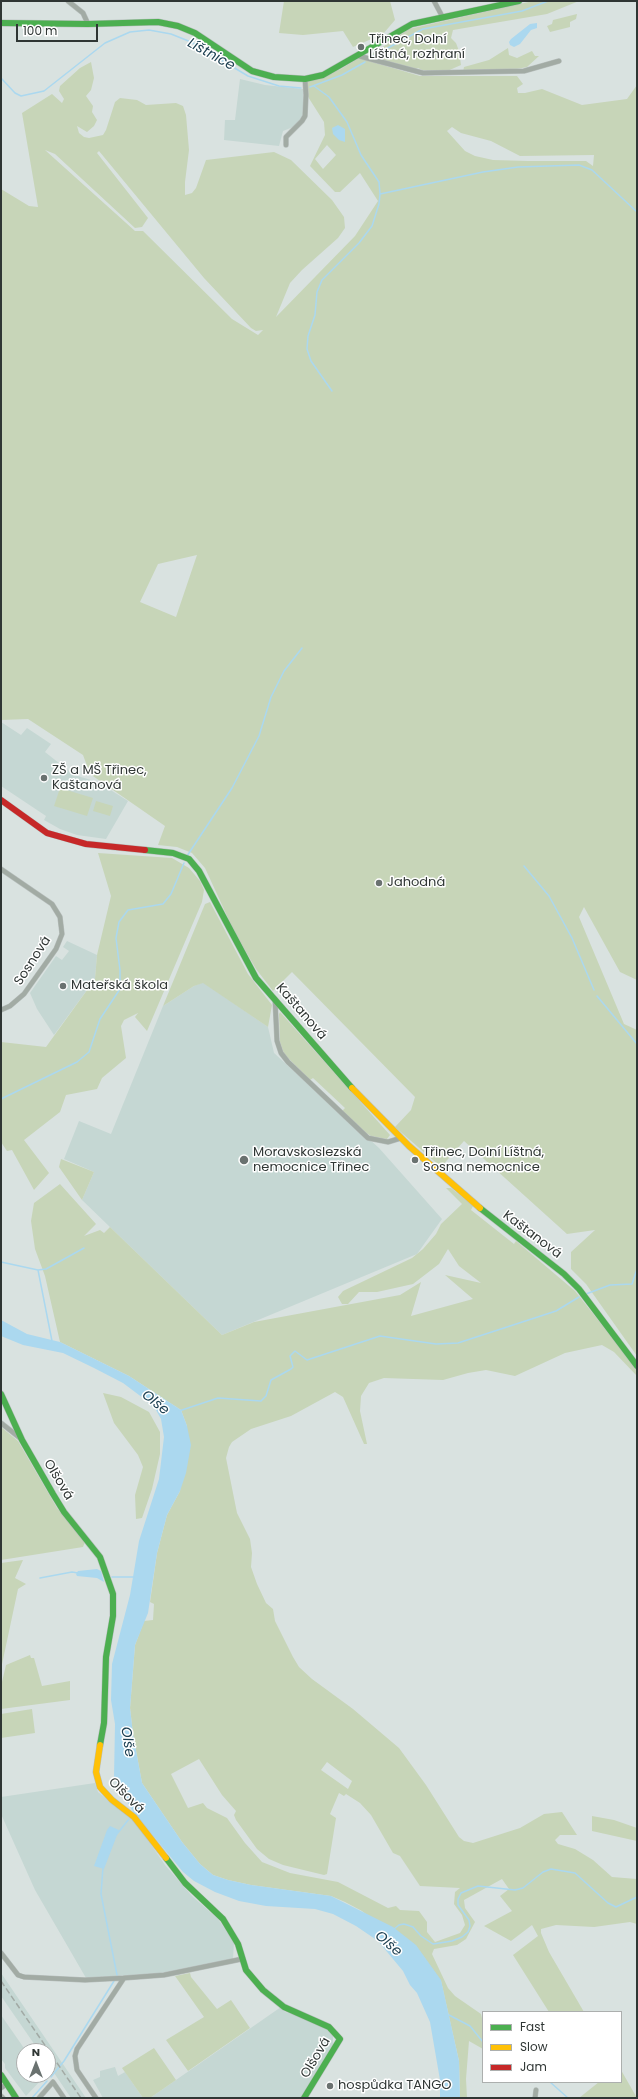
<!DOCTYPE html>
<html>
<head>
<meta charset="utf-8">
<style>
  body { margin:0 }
  #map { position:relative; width:638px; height:2099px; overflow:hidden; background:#d9e2e0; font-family:Poppins,sans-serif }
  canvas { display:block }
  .frame { position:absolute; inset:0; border:2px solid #2f3634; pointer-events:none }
  .legend { position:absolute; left:482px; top:2011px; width:140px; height:72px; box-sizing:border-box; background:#fff; border:1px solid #acafae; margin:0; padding:5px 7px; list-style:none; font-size:12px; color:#2f3634 }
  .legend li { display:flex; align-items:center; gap:8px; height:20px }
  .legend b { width:20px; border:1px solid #acafae }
  .north { position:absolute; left:16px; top:2043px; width:40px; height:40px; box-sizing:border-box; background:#fff; border:1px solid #acafae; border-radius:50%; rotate:0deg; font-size:11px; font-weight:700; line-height:16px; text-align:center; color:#2f3634 }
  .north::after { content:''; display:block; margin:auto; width:14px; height:18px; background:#6a7270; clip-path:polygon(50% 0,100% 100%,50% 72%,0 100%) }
  .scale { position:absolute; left:16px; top:24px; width:82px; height:18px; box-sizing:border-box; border:2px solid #2f3634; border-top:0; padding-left:5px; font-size:12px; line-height:14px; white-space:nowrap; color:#2f3634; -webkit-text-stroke:3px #fff; paint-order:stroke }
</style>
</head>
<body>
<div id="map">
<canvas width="638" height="2099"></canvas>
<div class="frame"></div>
<ul class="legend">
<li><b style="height:5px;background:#4caf50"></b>Fast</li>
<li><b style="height:5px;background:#ffc107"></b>Slow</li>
<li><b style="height:5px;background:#c62828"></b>Jam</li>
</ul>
<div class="north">N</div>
<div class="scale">100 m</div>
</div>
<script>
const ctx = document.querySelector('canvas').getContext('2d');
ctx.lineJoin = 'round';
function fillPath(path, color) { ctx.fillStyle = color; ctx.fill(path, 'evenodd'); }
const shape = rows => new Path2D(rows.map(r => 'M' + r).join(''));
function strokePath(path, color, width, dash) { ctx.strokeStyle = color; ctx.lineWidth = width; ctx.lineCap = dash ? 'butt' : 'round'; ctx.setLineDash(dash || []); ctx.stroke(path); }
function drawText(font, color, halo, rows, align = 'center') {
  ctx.font = font + ' Poppins,sans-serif'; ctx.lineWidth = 3; ctx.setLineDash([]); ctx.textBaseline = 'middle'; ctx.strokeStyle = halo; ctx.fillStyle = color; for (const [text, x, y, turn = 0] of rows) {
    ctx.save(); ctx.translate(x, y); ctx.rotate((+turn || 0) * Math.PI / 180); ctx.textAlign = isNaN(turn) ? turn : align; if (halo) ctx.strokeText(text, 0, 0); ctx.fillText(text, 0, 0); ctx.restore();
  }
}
const built = shape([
  [240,79,265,85,303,89,304,114,298,125,283,131,279,146,224,140,225,120,235,120],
  [1,722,21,735,27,728,51,744,45,752,74,775,98,782,128,801,106,839,77,835,60,829,44,820,46,816,1,786],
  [67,941,97,955,95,979,54,1035,37,1009,30,993,56,956,62,960,69,951,63,947],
  [203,982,268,1027,274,1053,379,1148,442,1219,417,1254,222,1335,82,1200,94,1172,64,1159,79,1121,111,1134,163,1006,194,986],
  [95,1783,98,1792,134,1820,165,1865,192,1896,218,1919,234,1942,233,1959,164,1973,86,1978,35,1890,1,1814,1,1797],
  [1,1973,86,2098,71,2098,48,2064,48,2051,39,2051,1,1996],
  [281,2007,285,2012,293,2014,325,2027,333,2034,333,2045,301,2098,150,2098],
  [1,2015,26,2051,24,2051,24,2075,42,2075,44,2077,26,2096,5,2068,5,2064,1,2059],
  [115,2067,118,2076,125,2072,143,2098,103,2098,93,2080,100,2077,100,2071]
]);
const green = shape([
  [284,1,390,1,395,20,383,34,353,47,343,31,303,35,279,33],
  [533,1,579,1,547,14,453,30,451,38,456,43,459,51,461,65,445,72,422,70,418,68,416,69,376,59,371,55,409,29],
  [577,14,576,19,570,22,570,27,550,32,547,26,552,24,553,20],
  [508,48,509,55,517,58,532,51,535,56,539,56,527,67,507,71,463,72,464,67,489,60],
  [359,58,420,76,517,76,523,84,517,88,518,93,525,93,542,89,582,105,627,99,637,85,637,980,620,972,584,907,579,917,624,1024,637,1030,637,1356,586,1284,571,1269,571,1252,595,1230,567,1234,464,1141,441,1167,395,1127,411,1110,415,1097,292,972,273,991,256,969,234,931,205,868,192,853,177,847,158,845,165,826,90,774,83,755,28,719,1,720,1,189,29,206,38,207,22,113,52,94,62,103,64,99,59,91,60,86,80,68,91,62,94,78,91,90,86,96,93,106,92,112,97,120,94,126,87,132,77,126,79,133,84,137,89,138,103,135,106,130,115,102,120,98,137,100,146,105,176,103,183,106,186,115,189,150,185,182,185,195,192,193,196,188,206,160,274,152,291,160,332,200,344,217,345,228,338,238,302,270,290,283,276,317,355,236,378,201,360,173,340,192,335,192,310,166,325,135,324,122,303,89,307,80,317,80,341,69],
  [452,127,461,133,491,141,520,156,594,155,593,166,586,161,528,161,493,160,475,156,465,151,447,131],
  [327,145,336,155,323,169,315,159],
  [45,150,55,154,135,228,142,227,148,218,97,153,99,151,204,278,251,328,256,331,263,330,258,335,232,319,143,231,135,231],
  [197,555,176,617,140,602,158,564],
  [60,788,93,798,87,816,54,806],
  [96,801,113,806,110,816,93,811],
  [98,853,172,858,189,868,200,881,204,890,202,902,147,1031,135,1017,138,1013,124,1020,121,1026,126,1058,102,1078,97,1089,66,1095,60,1112,24,1140,49,1173,34,1190,12,1150,7,1151,1,1142,1,1042,46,1047,95,979,97,955,111,896],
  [210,902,248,974,272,1005,268,1027,203,983,194,986,163,1006,205,904],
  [280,1012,390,1135,387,1139,371,1136,366,1133,342,1111,345,1108,313,1078,310,1080,284,1054,280,1042,279,1014],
  [61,1159,94,1172,82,1200,59,1167],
  [60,1184,96,1224,84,1236,100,1230,104,1233,110,1227,222,1335,254,1322,400,1295,421,1282,411,1316,473,1299,445,1275,481,1283,459,1266,448,1249,439,1264,413,1284,377,1292,359,1292,348,1304,342,1304,338,1297,343,1291,412,1258,423,1249,436,1234,441,1224,462,1204,446,1188,451,1188,473,1206,471,1210,514,1244,516,1241,575,1291,637,1369,637,1376,614,1352,602,1345,565,1353,515,1376,486,1370,468,1373,443,1380,384,1378,369,1383,361,1396,360,1411,367,1444,364,1444,343,1397,335,1392,291,1416,251,1429,232,1442,229,1447,226,1458,237,1513,250,1539,252,1553,251,1567,257,1584,266,1603,273,1609,275,1621,293,1657,299,1667,312,1679,353,1709,399,1748,426,1785,459,1837,464,1841,473,1843,520,1828,544,1814,562,1812,577,1835,560,1835,555,1840,558,1844,575,1849,593,1860,612,1877,637,1879,637,1924,630,1922,594,1927,556,1925,541,1929,541,1933,549,1952,584,2012,549,2012,513,1955,538,1936,532,1925,511,1941,484,1926,512,1911,500,1896,509,1889,502,1879,464,1900,465,1908,475,1922,466,1939,457,1945,434,1949,432,1954,448,1988,455,1996,481,2014,483,2022,483,2049,469,2041,466,2079,467,2098,460,2098,459,2061,441,1981,362,1911,345,1902,331,1896,251,1885,228,1880,213,1875,200,1864,182,1842,142,1783,133,1734,130,1708,135,1645,144,1621,153,1620,154,1604,150,1602,157,1553,167,1515,180,1491,187,1426,181,1410,129,1376,60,1342,45,1276,35,1249,31,1221,34,1203],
  [199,1759,222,1795,236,1811,234,1815,236,1820,257,1849,269,1859,283,1865,324,1875,327,1874,336,1818,330,1814,339,1793,344,1796,346,1794,360,1803,371,1815,393,1853,400,1856,420,1886,460,1888,455,1892,454,1904,462,1915,465,1925,460,1933,435,1942,427,1932,427,1922,419,1911,400,1910,396,1906,388,1908,338,1882,290,1873,262,1862,245,1843,227,1818,207,1808,203,1803,188,1808,171,1774],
  [327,1762,352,1781,348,1789,321,1770],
  [103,1393,121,1397,149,1412,160,1432,160,1454,152,1489,142,1518,136,1519,135,1495,143,1467,138,1455,114,1423],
  [1,1427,18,1441,57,1508,85,1542,83,1547,1,1560],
  [23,1560,15,1578,26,1584,18,1589,1,1669,1,1563],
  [30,1655,31,1658,34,1658,42,1686,70,1681,70,1700,1,1709,1,1686,6,1665],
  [32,1709,35,1733,1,1738,1,1714],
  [592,1816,614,1820,637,1828,637,1841,592,1831],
  [190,1973,191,1977,217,2009,231,2000,250,2028,188,2071,166,2040,204,2017,175,1976],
  [154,2048,176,2080,150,2098,143,2098,122,2068],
  [621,2070,637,2098,579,2098,599,2082,621,2082]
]);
const water = shape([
  [537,23,537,28,531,30,520,44,514,47,510,45,509,42,511,39,530,24],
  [338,125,345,129,345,142,339,140,333,134,332,128],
  [1,1320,27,1334,60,1342,129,1376,181,1410,187,1426,191,1445,186,1473,180,1491,167,1515,157,1553,148,1613,135,1645,130,1708,133,1734,142,1783,182,1842,200,1864,213,1875,228,1880,251,1885,331,1896,393,1927,416,1945,441,1980,459,2061,460,2098,440,2098,440,2080,430,2022,417,1993,410,1985,403,1971,378,1941,356,1926,333,1914,315,1909,266,1906,239,1901,215,1892,194,1881,183,1872,132,1810,122,1793,114,1778,115,1724,111,1700,112,1664,130,1595,139,1541,159,1479,164,1437,161,1419,156,1410,143,1398,123,1383,94,1368,63,1353,23,1345,1,1336],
  [97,1569,101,1571,104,1582,97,1578,77,1576,76,1574,78,1571],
  [110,1826,119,1830,104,1869,94,1866,107,1830]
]);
const stream = shape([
  [373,56,423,29,522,11,548,1],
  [1,78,15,93,21,96,44,91,105,43,130,32,149,30,171,34,191,42,248,76,279,86,301,88],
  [314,86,329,97,347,122,361,155,379,182,380,194,483,172,518,167,579,165,592,170,637,212],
  [310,87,342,75,365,62],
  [332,391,311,361,307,349,308,336,315,315,317,292,322,280,359,243,372,226,379,204,380,194],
  [187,856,232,788,259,736,271,697,284,671,302,648],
  [524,866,549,896,572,938,594,990],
  [597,996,637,1044],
  [1,1099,77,1062,89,1052,100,1019,120,989,120,970,116,938,119,922,128,910,163,904,171,894,184,863],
  [1,1262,38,1270,52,1341],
  [38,1270,46,1269,84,1248],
  [586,1294,610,1285,632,1284,637,1269],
  [179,1411,218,1398,261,1401,266,1396,271,1380,291,1369,293,1367,290,1356,295,1351,307,1360,380,1336,436,1344,458,1343,556,1311,579,1297],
  [112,1577,134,1577],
  [40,1578,72,1572,78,1573],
  [117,1834,129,1819],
  [103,1867,101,1894,117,1975],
  [394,1929,399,1925,404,1924,413,1927,421,1936,433,1944,452,1941,462,1937,468,1932,470,1926,469,1920,458,1905,458,1899,461,1893,478,1886,515,1890,523,1888,543,1872,551,1869,575,1873,608,1903,616,1907,637,1897],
  [449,2015,470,2026,483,2042],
  [51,2077,64,2061,114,1981],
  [550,2082,568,2098],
  [32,2098,47,2081]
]);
const street = shape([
  [68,1,83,13,88,24],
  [434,1,442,16],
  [359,56,423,73,524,71,559,61],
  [286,145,286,137,302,121,305,116,306,95,305,79],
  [1,869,52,904,60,917,62,934,56,949,24,994,10,1006,1,1010],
  [275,999,277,1041,281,1053,288,1062,368,1138,388,1142,401,1138],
  [1,1423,20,1438],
  [1,1953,18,1975,24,1977,85,1980,124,1978],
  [1,2088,7,2084],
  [1,2096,3,2098],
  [39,2098,53,2082,64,2098],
  [96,2098,77,2070,75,2056,77,2049,124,1978,164,1975,242,1959],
  [535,2098,536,2090]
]);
const fast = shape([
  [1,23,88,24,158,22,178,26,195,33,252,71,274,77,305,79,323,75,412,24,519,1],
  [145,850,173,853,189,859,199,871,256,978,352,1088],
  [480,1208,564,1274,579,1289,637,1366],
  [1,1394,22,1440,53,1494,64,1512,100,1557,113,1594,113,1616,106,1657,104,1723,100,1745],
  [166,1858,185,1883,223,1919,238,1944,246,1970,263,1990,284,2007,329,2027,340,2039,304,2098],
  [1,2075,16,2098]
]);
const slow = shape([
  [352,1088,409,1146,480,1208],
  [100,1745,96,1772,100,1787,112,1800,134,1817,166,1858]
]);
const jam = shape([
  [1,800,47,833,86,844,145,850]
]);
const rail = shape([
  [1,1981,81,2098]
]);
const markers = [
  [361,47,4,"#6a7270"],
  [44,778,4,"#6a7270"],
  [379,883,4,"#6a7270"],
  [63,986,4,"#6a7270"],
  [244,1160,5,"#6a7270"],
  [415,1160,4,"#6a7270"],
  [330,2086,4,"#6a7270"]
];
const poiNames = [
  ["Třinec, Dolní",369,40],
  ["Líštná, rozhraní",369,55],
  ["ZŠ a MŠ Třinec,",52,771],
  ["Kaštanová",52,786],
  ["Jahodná",387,883],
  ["Mateřská škola",71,986],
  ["Moravskoslezská",253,1153],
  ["nemocnice Třinec",253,1168],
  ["Třinec, Dolní Líštná,",423,1153],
  ["Sosna nemocnice",423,1168],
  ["hospůdka TANGO",338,2086]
];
const streetNames = [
  ["Sosnová",33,961,-57],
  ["Kaštanová",301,1012,49],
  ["Kaštanová",532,1235,37],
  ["Olšová",58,1480,59],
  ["Olšová",126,1796,45],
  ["Olšová",316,2058,-59]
];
const waterNames = [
  ["Líštnice",211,55,29],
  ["Olše",155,1403,39],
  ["Olše",127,1742,81],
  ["Olše",388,1944,41]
];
fillPath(built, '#c5d7d3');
fillPath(green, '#c7d5b8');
fillPath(water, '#abd8ef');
strokePath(stream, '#abd8ef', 1.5);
strokePath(street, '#b8bfbd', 5.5);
strokePath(fast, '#b8bfbd', 7);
strokePath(slow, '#b8bfbd', 7);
strokePath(jam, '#b8bfbd', 7);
strokePath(street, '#a2aba4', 4.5);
strokePath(fast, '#4caf50', 6);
strokePath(slow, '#ffc107', 6);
strokePath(jam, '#c62828', 6);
strokePath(rail, '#a2aaa5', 1.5, [6, 3]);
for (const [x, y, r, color] of markers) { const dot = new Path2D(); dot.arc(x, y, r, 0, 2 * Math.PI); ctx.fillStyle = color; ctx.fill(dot); strokePath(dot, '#fff', 1.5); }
drawText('13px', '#2f3634', '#fff', poiNames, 'left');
drawText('13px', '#2f3634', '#fff', streetNames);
drawText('italic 14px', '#1d4052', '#fff', waterNames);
</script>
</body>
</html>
